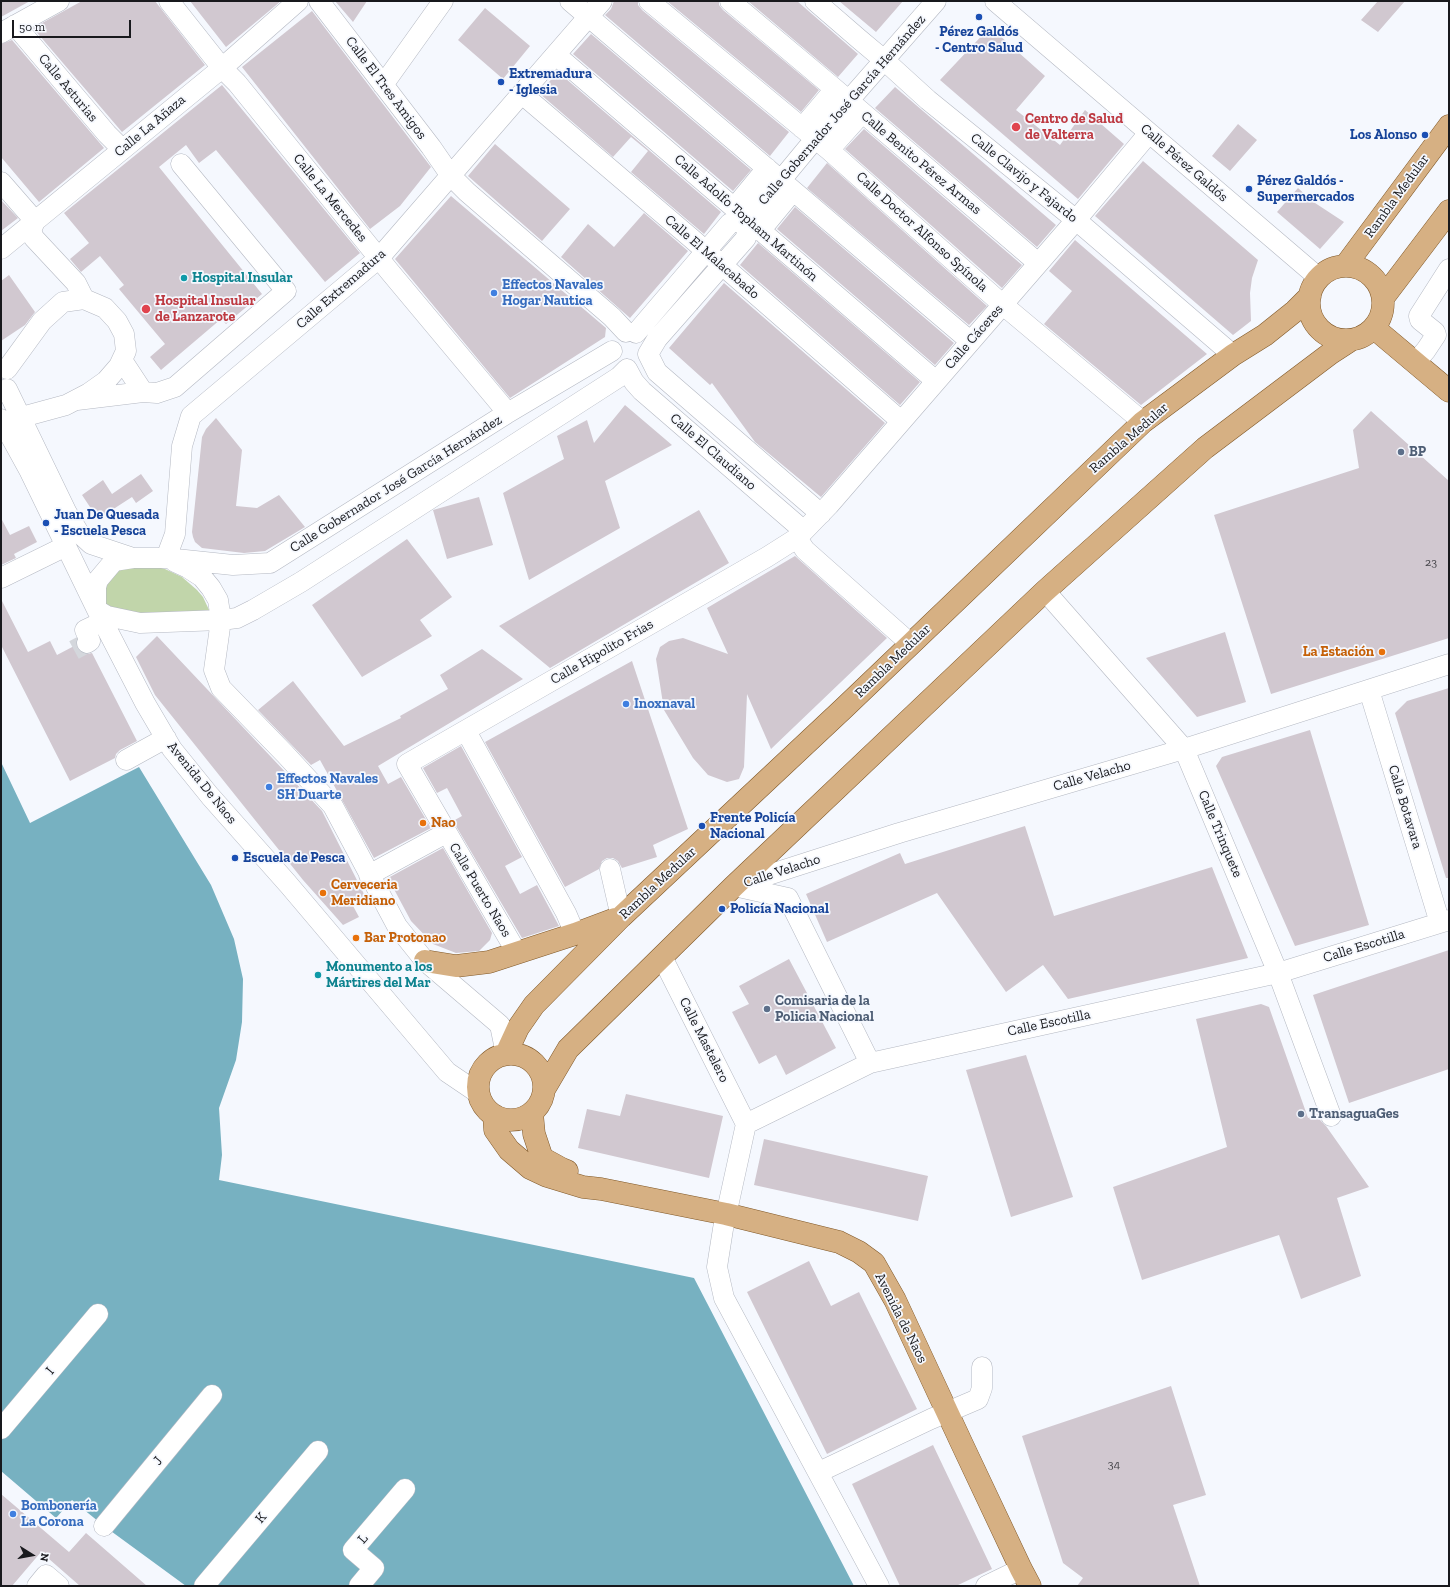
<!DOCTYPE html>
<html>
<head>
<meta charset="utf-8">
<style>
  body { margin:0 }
  #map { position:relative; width:1450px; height:1587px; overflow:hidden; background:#f5f8fe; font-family:"Zilla Slab",serif }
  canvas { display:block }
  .frame { position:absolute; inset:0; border:2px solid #18191d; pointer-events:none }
  .north { position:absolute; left:12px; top:1535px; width:40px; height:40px; -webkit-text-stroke:3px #f5f8fe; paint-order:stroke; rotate:101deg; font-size:11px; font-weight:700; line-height:16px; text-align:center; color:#18191d }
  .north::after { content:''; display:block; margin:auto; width:14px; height:18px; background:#18191d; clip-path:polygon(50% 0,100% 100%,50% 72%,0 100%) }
  .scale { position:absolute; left:12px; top:20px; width:119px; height:18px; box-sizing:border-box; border:2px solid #18191d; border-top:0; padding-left:5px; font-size:12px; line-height:14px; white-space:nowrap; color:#18191d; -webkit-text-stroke:3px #f5f8fe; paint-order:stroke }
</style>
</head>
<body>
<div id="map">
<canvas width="1450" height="1587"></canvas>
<div class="frame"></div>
<div class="north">N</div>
<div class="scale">50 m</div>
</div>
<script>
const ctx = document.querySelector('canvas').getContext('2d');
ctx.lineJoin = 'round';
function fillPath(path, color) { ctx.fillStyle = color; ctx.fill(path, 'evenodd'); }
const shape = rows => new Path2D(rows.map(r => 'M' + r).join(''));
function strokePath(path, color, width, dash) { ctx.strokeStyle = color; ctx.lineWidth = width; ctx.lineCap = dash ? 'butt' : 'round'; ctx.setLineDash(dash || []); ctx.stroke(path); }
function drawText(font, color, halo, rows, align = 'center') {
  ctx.font = font + ' "Zilla Slab",serif'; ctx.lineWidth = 3.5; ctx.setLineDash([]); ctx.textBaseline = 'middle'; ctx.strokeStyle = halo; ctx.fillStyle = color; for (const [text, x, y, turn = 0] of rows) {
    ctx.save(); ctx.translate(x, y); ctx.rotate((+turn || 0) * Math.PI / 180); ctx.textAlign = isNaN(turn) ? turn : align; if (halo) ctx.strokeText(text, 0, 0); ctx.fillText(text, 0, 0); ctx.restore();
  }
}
const green = shape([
  [145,564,165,569,182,577,197,590,203,597,210,612,146,620,105,606,105,585,113,573,125,566]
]);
const water = shape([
  [1,762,30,823,139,767,211,885,234,939,243,979,242,1022,236,1060,219,1108,222,1155,219,1180,694,1278,854,1586,186,1586,104,1526,72,1500,56,1518,1,1471]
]);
const building = shape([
  [1,1,30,1,1,17],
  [82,1,155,1,205,65,122,132,33,28],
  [190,1,281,1,226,47],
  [335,1,367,1,353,22],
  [614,1,638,1,638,5,642,10,789,132,770,156,605,15,611,9],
  [667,1,719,1,719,5,723,10,819,90,801,112],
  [748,1,797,1,858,54,838,77],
  [839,1,903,1,876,32],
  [1378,1,1405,1,1378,32,1361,20],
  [485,8,530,46,503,79,458,40],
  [312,11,431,167,400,206,370,229,242,67],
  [990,27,1045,76,1016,110,1060,145,1085,110,1124,144,1078,199,940,80],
  [591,34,751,170,733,191,573,54],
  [12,40,104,148,39,202,1,157,1,44],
  [558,72,721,212,704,234,631,172,648,151,631,137,613,157,539,93],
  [222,85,360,253,325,282,216,150,199,163,186,145,159,167,262,294,226,324,221,319,161,370,150,357,165,344,119,289,124,285,100,256,81,272,70,259,89,243,64,213],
  [895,87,1056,225,1037,247,875,108],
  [1238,124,1257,140,1230,171,1212,156],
  [864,129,1022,265,1002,288,845,149],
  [495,144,570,209,542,241,468,176],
  [1143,161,1258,260,1252,278,1250,293,1251,321,1233,335,1095,216],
  [827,163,987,306,969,325,807,188],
  [1298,188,1312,201,1344,222,1320,249,1277,212],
  [451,196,606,328,605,337,510,398,395,259],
  [1,200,18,218,1,231],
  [795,207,954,343,935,365,777,229],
  [644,213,688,251,630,318,561,257,588,224,614,247],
  [1075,240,1207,354,1141,405,1044,324,1072,291,1049,271],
  [758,243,920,382,900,405,740,265],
  [9,275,35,312,25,325,1,341,1,281],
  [724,283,885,423,821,497,755,442,712,383,710,385,669,348],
  [625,405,672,445,605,481,620,528,529,580,503,493,564,459,557,436,587,420,594,443],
  [1371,411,1449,481,1449,638,1271,694,1214,515,1359,468,1353,430],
  [216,418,242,450,236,506,257,508,279,495,305,527,265,551,244,553,202,548,195,542,193,537,192,532,202,437,206,429],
  [141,474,153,491,136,503,132,497,98,519,82,495,103,480,112,494],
  [479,497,493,545,447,559,433,510],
  [699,510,729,563,550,668,499,626],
  [1,518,10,535,29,526,37,542,14,554,16,558,1,565],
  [407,539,452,597,420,620,432,636,362,677,312,605],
  [795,556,887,638,771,749,747,694,744,767,739,779,727,782,708,775,693,758,664,710,656,659,660,647,669,641,683,638,728,654,707,608],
  [1,599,28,652,50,641,57,655,76,645,78,650,82,653,87,654,92,653,137,741,120,750,116,754,115,758,70,781,1,645],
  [1225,632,1246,702,1197,717,1146,658],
  [157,636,322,811,365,896,352,904,359,917,343,925,303,880,155,695,136,657],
  [482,649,523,679,378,766,388,784,401,777,431,828,374,858,320,760,311,765,258,710,293,681,344,746,401,718,400,716,448,689,440,675],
  [632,661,688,829,653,845,657,857,622,868,618,861,613,858,607,858,602,861,599,869,565,887,485,742],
  [1449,688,1449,878,1446,878,1395,713,1407,701],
  [1310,730,1369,925,1295,946,1216,766,1222,757],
  [461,746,522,857,505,866,520,894,537,885,559,926,522,938,453,821,462,816,447,788,437,793,423,768],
  [1025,826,1054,916,1212,867,1248,958,1068,999,1043,965,1006,992,937,893,827,942,806,894,900,853,905,864],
  [443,848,492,933,490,940,479,951,456,953,433,944,411,921,388,878],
  [1449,950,1449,1069,1349,1103,1313,995],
  [789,959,836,1048,786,1075,776,1055,759,1064,732,1012,749,1004,739,986],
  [1261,1004,1269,1007,1308,1118,1318,1114,1320,1120,1326,1126,1369,1187,1337,1198,1361,1276,1301,1299,1279,1235,1142,1280,1113,1187,1227,1147,1196,1019],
  [1026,1055,1073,1197,1011,1217,966,1070],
  [626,1094,723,1116,709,1178,578,1148,587,1109,620,1116],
  [764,1139,928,1176,918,1221,754,1185],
  [809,1261,831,1306,859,1292,917,1409,827,1454,747,1292],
  [1171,1386,1206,1495,1173,1505,1200,1586,1077,1586,1083,1578,1063,1563,1022,1436],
  [933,1445,992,1569,956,1586,900,1586,852,1484],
  [1,1494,69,1552,86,1533,147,1586,80,1586,41,1552,12,1586,1,1586]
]);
const minorTunnel = shape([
  [74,650,87,643]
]);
const minor = shape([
  [169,1,222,68,237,83,390,272,502,406,506,414],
  [319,1,431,147,451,176,467,192,612,317,626,332],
  [570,1,970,341],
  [649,1,829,150,1002,304,1143,422],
  [730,1,835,89,1038,263],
  [815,1,859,39,884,60,928,100,1076,220,1233,355],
  [995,1,1319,278],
  [15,25,107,134,122,149],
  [1,33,59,1],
  [556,55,936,381],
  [383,85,443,1],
  [522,94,691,238,901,421],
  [802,128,835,89],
  [829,150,862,113],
  [1,182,35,221,31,231,34,238,76,283,84,299,105,308,117,321,124,334,126,351,119,366,106,381,89,393,66,405,22,417],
  [734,208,767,168],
  [760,231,793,191],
  [1,249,222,68,298,1],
  [636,333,730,223,748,220],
  [122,360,143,392],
  [1416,362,1426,350,1436,335,1435,332,1420,320,1419,316,1449,269],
  [7,369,42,321,63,302,84,299],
  [627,369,634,382,642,391,804,531],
  [7,389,67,513,79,533,91,544,133,558,166,558,233,565,270,563,506,414,612,351],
  [77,400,143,392,157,393,175,387,286,291,181,164],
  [1,419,29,470,97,610,145,703,172,749,210,796,288,884,447,1072,478,1093],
  [821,514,657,372,648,354,657,339,746,238,748,220,815,139,936,1],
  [797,538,805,550,911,644],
  [166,558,175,534,182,446,191,416,379,258,602,1],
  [175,562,188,568,202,577,211,588,218,600,221,620,214,670,221,688,285,754,333,806,397,926,425,961,500,1025,506,1054],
  [1,578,66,546],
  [1045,591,1184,749,1278,973,1331,1116],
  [96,605,96,587,98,580,114,561,133,558],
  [97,610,107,616,140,623,221,620,237,618,253,610,301,582,619,377,627,369],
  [87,643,90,641,85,630,104,621],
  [1369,690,1440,923],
  [466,731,566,913,575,934],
  [126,760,166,738],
  [610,869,621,917],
  [369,875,446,833],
  [734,886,899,833,1184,749,1449,664],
  [734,886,788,898,870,1063],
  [517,953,407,764,767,557,797,538,829,505,1076,220,1149,133],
  [662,957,746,1124],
  [1,1429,98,1314],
  [819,1472,931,1419,978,1399,982,1388,982,1367],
  [104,1526,212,1395],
  [37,1586,46,1575,59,1586],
  [204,1586,318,1451],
  [359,1586,374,1568,353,1550,405,1489],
  [879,1586,724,1298,717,1267,723,1229,746,1124,870,1063,1278,973,1449,920],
  [986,1586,1021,1569]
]);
const major = shape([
  [1345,266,1449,126],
  '1309 303a37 37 0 1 1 74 0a37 37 0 1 1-74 0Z',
  [1383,298,1449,211],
  [1374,328,1449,391],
  [425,961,456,966,489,962,575,934,615,919],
  '478 1087a33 33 0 1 1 66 0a33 33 0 1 1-66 0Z',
  [506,1054,518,1028,534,1005,621,917,844,708,1143,422,1233,355,1265,335,1295,311,1310,296],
  [545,1088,568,1049,734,886,1045,591,1205,448,1331,353,1351,340],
  [532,1113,534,1134,542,1158,562,1169,567,1171],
  [494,1115,495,1130,509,1150,530,1168,547,1176,583,1187,601,1189,726,1214,839,1242,859,1252,874,1263,895,1300,962,1444,1021,1569,1030,1586]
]);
const markers = [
  [979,17,4,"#1a4fb4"],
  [501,82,4,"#1a4fb4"],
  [1016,127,5,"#e0444e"],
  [1425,135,4,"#1a4fb4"],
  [1249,189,4,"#1a4fb4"],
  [184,278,4,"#0f9aa8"],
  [494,293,4,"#3f7fe0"],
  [146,309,5,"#e0444e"],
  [1401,452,4,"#5c6f8a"],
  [46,523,4,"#1a4fb4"],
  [1382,652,4,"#e8710a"],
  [626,704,4,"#3f7fe0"],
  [269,787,4,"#3f7fe0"],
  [423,823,4,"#e8710a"],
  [702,826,4,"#1a4fb4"],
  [235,858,4,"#1a4fb4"],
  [323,893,4,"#e8710a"],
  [722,909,4,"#1a4fb4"],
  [356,938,4,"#e8710a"],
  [318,975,4,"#0f9aa8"],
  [767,1009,4,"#5c6f8a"],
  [1301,1114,4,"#5c6f8a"],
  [13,1514,4,"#3f7fe0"]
];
const numberNames = [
  ["23",1431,563],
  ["34",1114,1465]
];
const transitNames = [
  ["Pérez Galdós",979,32,"center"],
  ["- Centro Salud",979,48,"center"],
  ["Extremadura",509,74],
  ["- Iglesia",509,90],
  ["Los Alonso",1417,135,"right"],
  ["Pérez Galdós -",1257,181],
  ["Supermercados",1257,197],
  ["Juan De Quesada",54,515],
  ["- Escuela Pesca",54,531],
  ["Frente Policía",710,818],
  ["Nacional",710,834],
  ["Escuela de Pesca",243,858],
  ["Policía Nacional",730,909]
];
const streetNames = [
  ["Calle Asturias",68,88,50],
  ["Calle El Tres Amigos",386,88,53],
  ["Calle Gobernador José García Hernández",842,110,-49],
  ["Calle La Añaza",150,126,-40],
  ["Calle Benito Pérez Armas",921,163,40],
  ["Calle Pérez Galdós",1184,163,41],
  ["Calle Clavijo y Fajardo",1024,178,39],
  ["Rambla Medular",1397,196,-54],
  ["Calle La Mercedes",330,198,51],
  ["Calle Adolfo Topham Martinón",746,218,41],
  ["Calle Doctor Alfonso Spínola",922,232,42],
  ["Calle El Malacabado",712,257,41],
  ["Calle Extremadura",341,289,-41],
  ["Calle Cáceres",974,337,-49],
  ["Rambla Medular",1129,438,-41],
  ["Calle El Claudiano",713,452,41],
  ["Calle Gobernador José García Hernández",396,484,-32],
  ["Calle Hipolito Frias",602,652,-30],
  ["Rambla Medular",893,661,-44],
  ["Calle Velacho",1092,776,-16],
  ["Avenida De Naos",202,783,51],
  ["Calle Botavara",1405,807,73],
  ["Calle Trinquete",1220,834,67],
  ["Calle Velacho",782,871,-18],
  ["Rambla Medular",658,883,-43],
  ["Calle Puerto Naos",480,890,59],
  ["Calle Escotilla",1364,946,-17],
  ["Calle Escotilla",1049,1023,-12],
  ["Calle Mastelero",704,1040,63],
  ["Avenida de Naos",901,1318,63],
  ["I",50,1371,-50],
  ["J",158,1461,-50],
  ["K",261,1518,-50],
  ["L",363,1539,-49]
];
const healthNames = [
  ["Centro de Salud",1025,119],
  ["de Valterra",1025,135],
  ["Hospital Insular",155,301],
  ["de Lanzarote",155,317]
];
const cultureNames = [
  ["Hospital Insular",192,278],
  ["Monumento a los",326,967],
  ["Mártires del Mar",326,983]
];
const shopNames = [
  ["Effectos Navales",502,285],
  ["Hogar Nautica",502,301],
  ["Inoxnaval",634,704],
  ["Effectos Navales",277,779],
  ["SH Duarte",277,795],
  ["Bombonería",21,1506],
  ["La Corona",21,1522]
];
const serviceNames = [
  ["BP",1409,452],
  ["Comisaria de la",775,1001],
  ["Policia Nacional",775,1017],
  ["TransaguaGes",1309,1114]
];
const foodNames = [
  ["La Estación",1374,652,"right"],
  ["Nao",431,823],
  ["Cerveceria",331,885],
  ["Meridiano",331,901],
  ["Bar Protonao",364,938]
];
fillPath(green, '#c1d5aa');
fillPath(water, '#77b1c1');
fillPath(building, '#d1c8d0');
strokePath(minorTunnel, '#d4d7dc', 20, [20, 10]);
strokePath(minor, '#b4b8c2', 21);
strokePath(major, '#815929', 23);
strokePath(minor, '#fff', 20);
strokePath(major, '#d6b083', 22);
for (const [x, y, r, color] of markers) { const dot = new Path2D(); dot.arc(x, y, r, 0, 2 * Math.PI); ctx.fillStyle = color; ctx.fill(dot); strokePath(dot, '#f5f8fe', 1.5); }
drawText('12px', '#46454a', null, numberNames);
drawText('bold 14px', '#164399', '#f5f8fe', transitNames, 'left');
drawText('14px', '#18191d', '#f5f8fe', streetNames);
drawText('bold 14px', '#be3a42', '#f5f8fe', healthNames, 'left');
drawText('bold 14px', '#0d838f', '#f5f8fe', cultureNames, 'left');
drawText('bold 14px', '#366cbe', '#f5f8fe', shopNames, 'left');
drawText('bold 14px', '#4e5e75', '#f5f8fe', serviceNames, 'left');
drawText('bold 14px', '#c56008', '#f5f8fe', foodNames, 'left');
</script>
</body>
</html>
